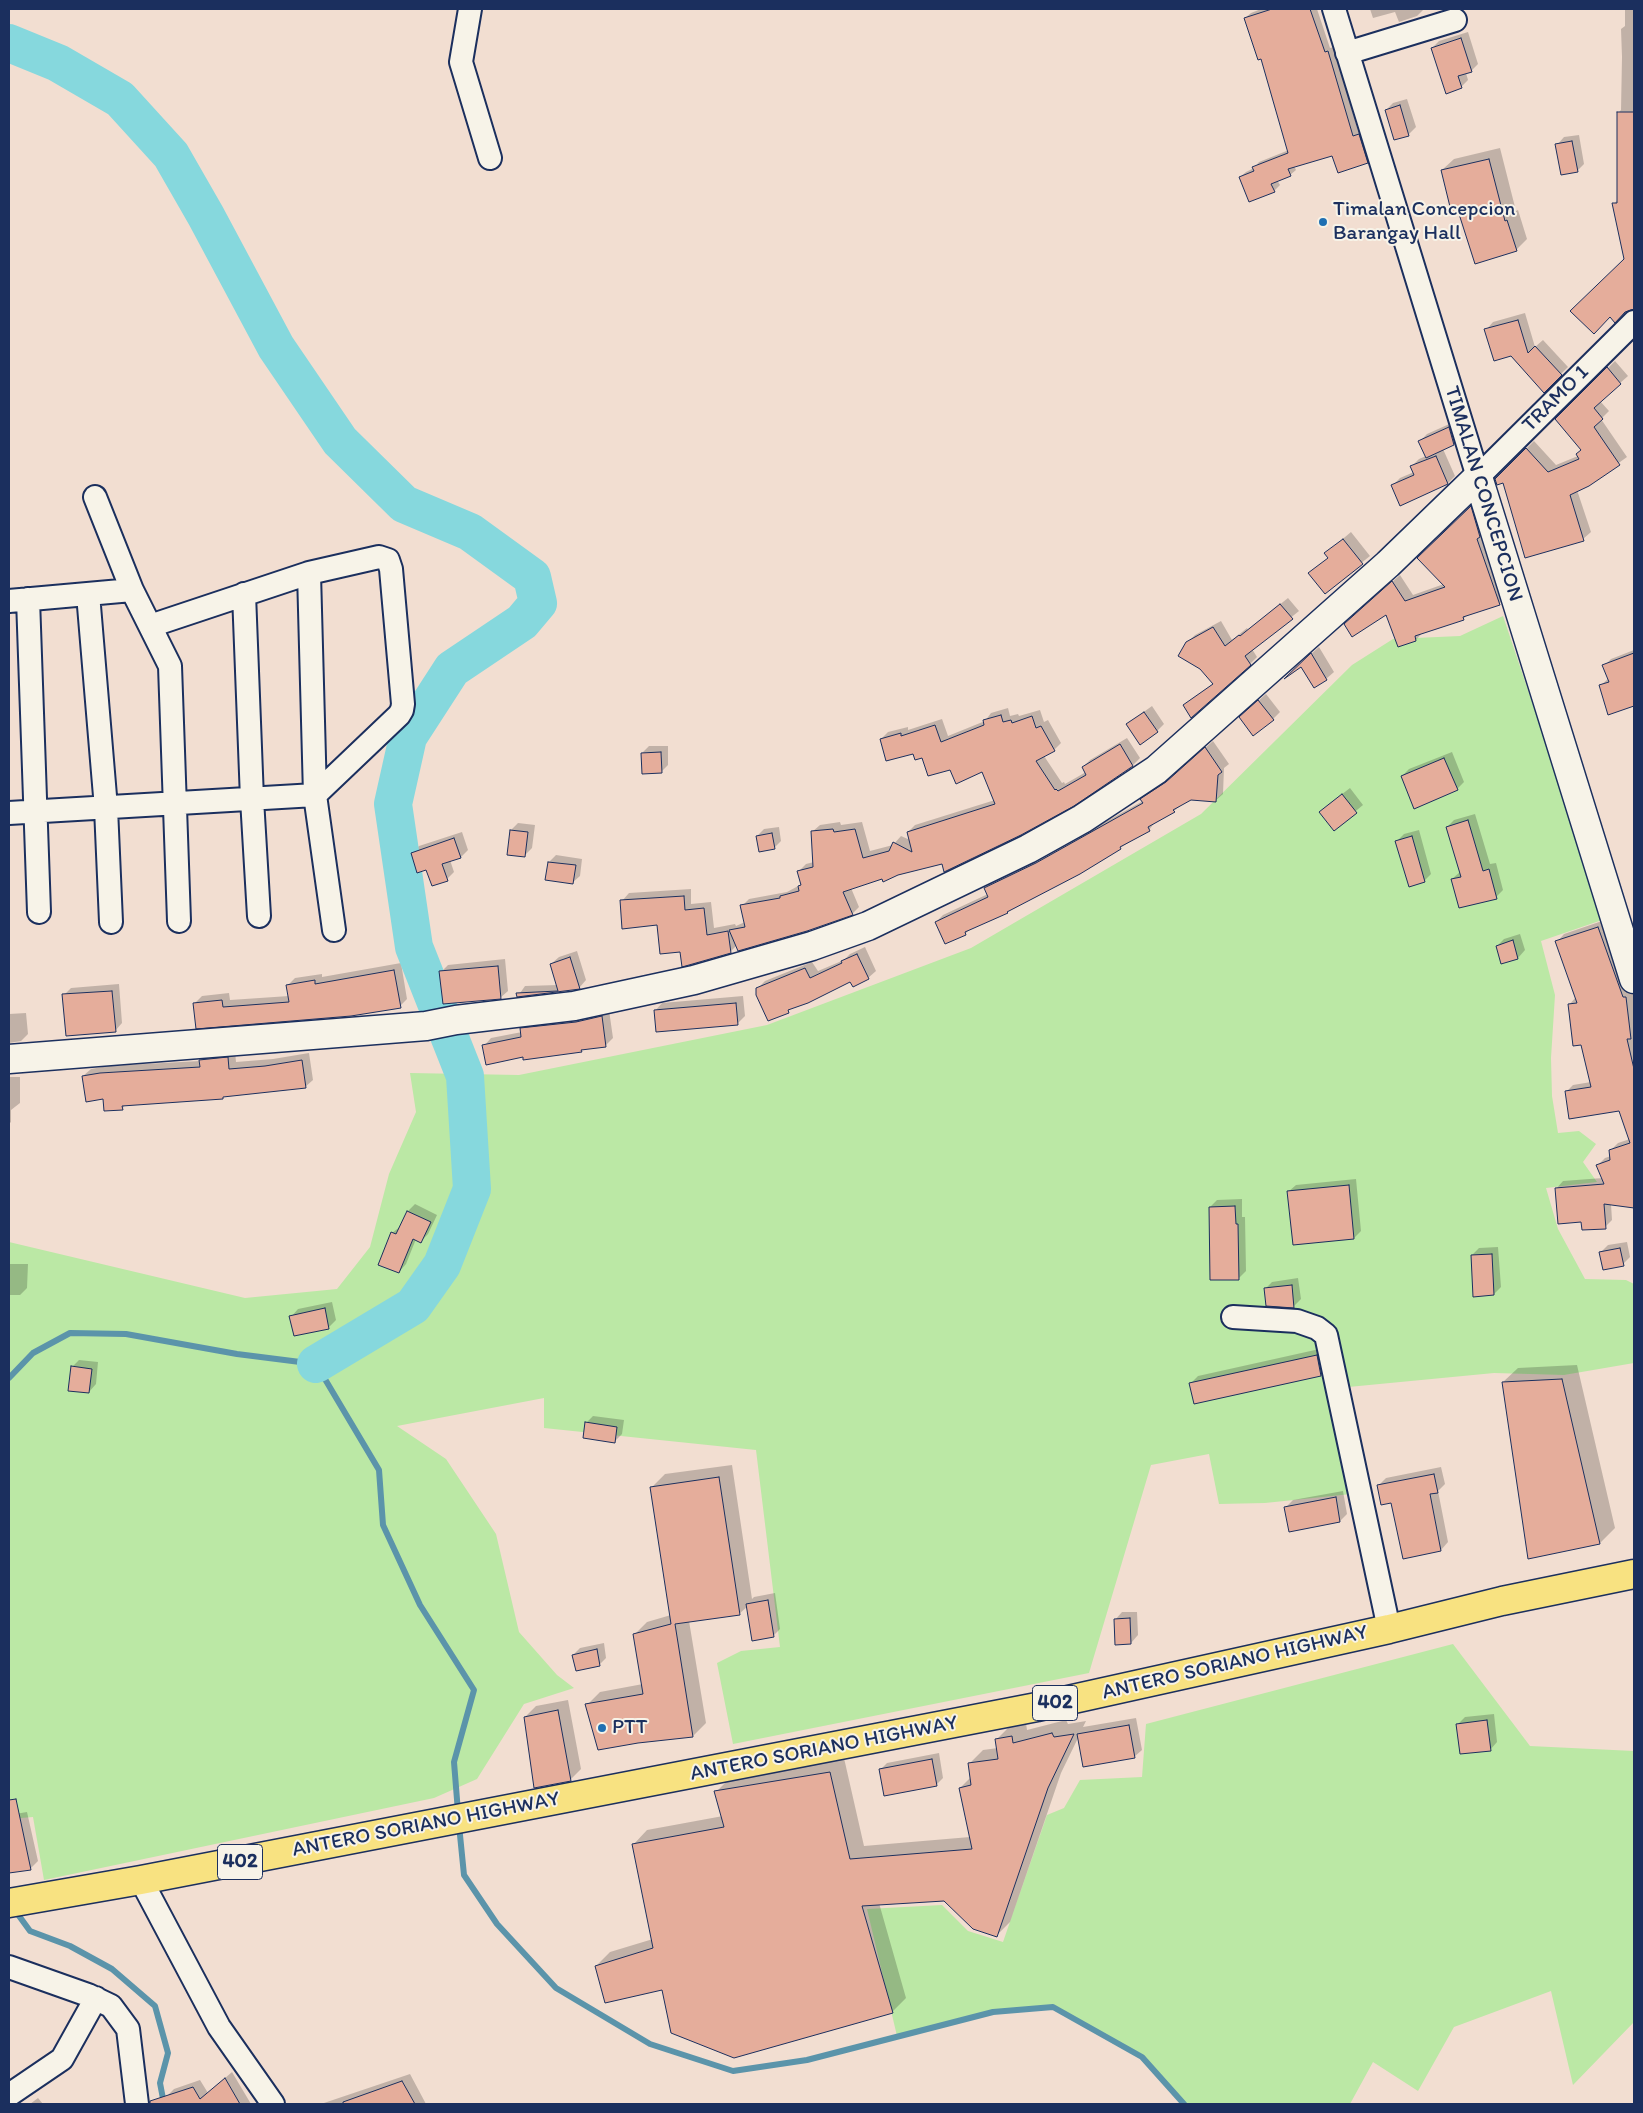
<!DOCTYPE html>
<html>
<head>
<meta charset="utf-8">
<style>
  body { margin:0 }
  #map { position:relative; width:1643px; height:2113px; overflow:hidden; background:#f2ded1; font-family:Itim,sans-serif }
  canvas { display:block }
  .frame { position:absolute; inset:0; border:10px solid #1b2f5e; pointer-events:none }
</style>
</head>
<body>
<div id="map">
<canvas width="1643" height="2113"></canvas>
<div class="frame"></div>
</div>
<script>
const ctx = document.querySelector('canvas').getContext('2d');
ctx.lineJoin = 'round';
function fillPath(path, color) { ctx.fillStyle = color; ctx.fill(path, 'evenodd'); }
const shape = rows => new Path2D(rows.map(r => 'M' + r).join(''));
function strokePath(path, color, width, dash) { ctx.strokeStyle = color; ctx.lineWidth = width; ctx.lineCap = dash ? 'butt' : 'round'; ctx.setLineDash(dash || []); ctx.stroke(path); }
function drawText(font, color, halo, rows, align = 'center') {
  ctx.font = font + ' Itim,sans-serif'; ctx.lineWidth = 4; ctx.setLineDash([]); ctx.textBaseline = 'middle'; ctx.strokeStyle = halo; ctx.fillStyle = color; for (const [text, x, y, turn = 0] of rows) {
    ctx.save(); ctx.translate(x, y); ctx.rotate((+turn || 0) * Math.PI / 180); ctx.textAlign = isNaN(turn) ? turn : align; if (halo) ctx.strokeText(text, 0, 0); ctx.fillText(text, 0, 0); ctx.restore();
  }
}
const green = shape([
  [1503,616,1605,919,1541,941,1555,995,1551,1058,1552,1096,1558,1133,1579,1131,1596,1144,1583,1162,1597,1182,1546,1188,1558,1229,1585,1279,1626,1280,1634,1284,1634,1363,1564,1375,1494,1373,1338,1388,1361,1493,1265,1503,1219,1504,1209,1454,1151,1465,1089,1673,733,1744,717,1663,741,1651,780,1647,756,1450,544,1428,544,1398,397,1426,446,1459,496,1534,519,1632,557,1675,574,1688,524,1704,477,1779,434,1798,44,1880,33,1817,9,1819,9,1242,245,1298,337,1289,370,1247,389,1174,416,1112,410,1073,519,1075,767,1025,971,948,1201,814,1352,665,1393,639,1460,636],
  [1453,1644,1530,1746,1634,1751,1634,2022,1573,2085,1551,1991,1454,2027,1418,2091,1373,2062,1350,2104,1184,2104,1142,2057,1053,2007,993,2012,897,2036,867,1909,942,1905,968,1931,1003,1942,1047,1815,1064,1808,1080,1780,1142,1777,1146,1724]
]);
const shadow = shape([
  [1261,9,1317,9,1330,48,1334,47,1358,131,1364,129,1372,156,1367,162,1333,154,1294,166,1296,170,1290,175,1277,180,1280,185,1274,191,1240,177,1246,172,1254,168,1259,162,1289,150,1262,58,1245,18,1251,13],
  [1370,9,1424,9,1417,16,1399,22,1395,12,1373,18],
  [1625,9,1634,9,1634,309,1630,308,1615,321,1626,259,1614,204,1618,199,1618,113,1621,110,1622,57,1621,29,1625,26],
  [1468,32,1478,64,1471,71,1466,73,1468,80,1461,87,1432,48,1439,41],
  [1407,99,1416,127,1409,134,1395,138,1386,110,1393,103],
  [1579,135,1584,164,1577,171,1557,145,1564,137],
  [1500,148,1516,211,1518,210,1527,239,1516,250,1460,212,1442,170,1454,159],
  [1525,313,1535,347,1543,340,1568,367,1544,391,1486,330,1493,322],
  [1615,361,1628,376,1600,401,1609,411,1601,419,1627,457,1588,485,1577,490,1591,532,1583,539,1504,482,1496,479,1534,441,1556,465,1578,456,1582,449,1556,420],
  [1456,421,1461,436,1454,444,1443,449,1455,476,1448,483,1401,504,1393,485,1400,478,1414,472,1411,467,1419,459,1426,456,1420,441,1427,434],
  [1478,500,1506,596,1499,604,1469,614,1463,619,1423,632,1416,640,1387,613,1353,617,1400,575,1413,595,1444,584,1419,558],
  [1351,532,1370,556,1325,592,1310,573,1329,557,1326,553],
  [1288,598,1299,611,1252,649,1257,657,1250,664,1184,705,1214,683,1187,643,1195,635,1221,621,1232,640,1247,628,1248,630],
  [1319,647,1334,672,1326,679,1301,665,1292,671],
  [1634,650,1634,705,1609,713,1600,686,1609,678,1604,666,1611,659],
  [1266,694,1280,712,1273,719,1248,710],
  [1152,706,1164,724,1157,731,1127,724],
  [1008,708,1010,716,1018,714,1019,716,1040,710,1044,722,1048,720,1061,743,1054,750,1044,756,1062,783,1064,782,1065,784,1086,772,1083,767,1090,760,1127,738,1140,758,1133,765,943,862,851,888,859,907,852,914,737,945,730,952,681,951,658,923,622,901,629,893,691,889,691,904,711,902,714,928,735,924,736,926,745,922,742,906,749,899,787,892,802,884,799,871,806,864,814,862,812,832,820,825,840,822,841,825,862,822,870,851,893,845,901,836,910,840,908,832,915,825,995,800,983,770,950,768,881,739,888,732,908,727,908,730,942,719,948,736,985,721,991,713],
  [1213,741,1229,764,1224,768,1223,794,1215,801,1190,798,1174,811,1156,821,1149,830,1120,848,1012,908,1007,912,970,929,965,934,936,922,943,915,988,894,985,888,992,881,1044,856,1143,801,1142,799,1149,792,1175,775],
  [649,746,668,746,668,765,661,772,642,753],
  [1452,752,1464,782,1457,789,1402,776,1409,769],
  [1350,788,1363,805,1334,829,1328,805],
  [1475,814,1490,864,1496,863,1503,890,1496,897,1452,879,1460,872,1447,827,1454,820],
  [518,823,535,825,532,848,525,855,511,830],
  [779,827,781,841,774,848,757,836,764,829],
  [1419,830,1431,874,1424,881,1397,841,1404,834],
  [462,832,468,850,461,857,450,860,454,872,447,879,427,868,412,854,419,846],
  [556,855,582,859,580,876,572,883,549,862],
  [1605,920,1633,990,1634,1002,1634,1206,1611,1204,1612,1220,1605,1227,1583,1221,1556,1189,1563,1181,1603,1178,1598,1165,1605,1158,1611,1156,1610,1151,1618,1143,1630,1139,1620,1109,1566,1092,1573,1085,1591,1082,1582,1043,1569,1005,1576,997,1557,942,1564,934],
  [1520,934,1525,950,1518,958,1502,962,1497,946,1504,939],
  [865,947,876,971,868,978,851,980,793,1007,788,1011,758,988,765,981,812,962,818,971,844,960,850,954],
  [577,951,586,980,579,988,518,996,525,986,558,985,551,964,559,957],
  [505,959,508,991,500,998,441,972,448,965],
  [401,963,407,999,400,1006,197,1027,195,1003,202,996,229,993,230,1000,289,996,288,985,295,978,322,974,322,977],
  [119,984,122,1023,115,1031,64,995,71,988],
  [743,996,745,1016,737,1024,655,1011,662,1003],
  [609,1010,613,1038,605,1046,584,1048,581,1051,484,1046,491,1038,522,1032,521,1029,528,1021],
  [26,1013,28,1034,21,1041,9,1043,9,1014],
  [235,1051,236,1062,273,1059,309,1053,313,1080,305,1087,225,1095,222,1098,126,1104,122,1109,104,1097,83,1076,91,1069,108,1066,200,1061,208,1053],
  [9,1077,20,1077,20,1103,11,1110,11,1122,9,1124],
  [1356,1179,1361,1231,1354,1238,1294,1244,1288,1192,1296,1185],
  [1242,1199,1242,1217,1245,1217,1246,1271,1238,1279,1210,1207,1217,1200],
  [415,1204,437,1215,428,1234,421,1241,416,1239,406,1264,399,1272,392,1233,401,1226,408,1211],
  [1627,1242,1630,1257,1623,1264,1600,1253,1608,1245],
  [1498,1247,1501,1287,1494,1294,1472,1255,1479,1248],
  [9,1264,28,1264,27,1288,20,1295,10,1295,9,1298],
  [1298,1278,1301,1299,1294,1306,1267,1305,1265,1289,1272,1282],
  [332,1302,336,1320,329,1327,295,1335,291,1317,298,1309],
  [1324,1348,1328,1368,1321,1375,1191,1383,1198,1376],
  [79,1360,98,1362,96,1384,89,1392,72,1367],
  [1577,1365,1615,1528,1600,1543,1529,1557,1503,1382,1518,1368],
  [593,1416,624,1420,622,1434,615,1441,586,1423],
  [732,1465,752,1599,754,1597,775,1593,780,1629,773,1636,748,1606,739,1614,689,1621,706,1723,693,1736,638,1741,587,1705,600,1692,643,1684,634,1635,647,1622,671,1615,652,1487,665,1474],
  [1441,1467,1445,1484,1438,1491,1448,1542,1441,1550,1404,1557,1392,1501,1378,1486,1386,1478],
  [1343,1491,1347,1514,1340,1521,1286,1507,1293,1500],
  [1122,1612,1137,1612,1138,1635,1131,1643,1115,1620],
  [604,1643,606,1658,599,1665,573,1655,580,1648],
  [568,1700,581,1769,570,1780,525,1717,536,1706],
  [1494,1714,1497,1742,1490,1750,1458,1724,1465,1717],
  [1136,1718,1142,1750,1134,1757,1079,1736,1061,1773,1010,1922,996,1936,945,1900,879,1903,906,1998,892,2012,663,1988,596,1966,610,1952,653,1939,633,1845,647,1830,723,1816,716,1792,730,1778,844,1758,864,1846,970,1837,960,1788,971,1777,969,1764,983,1750,998,1748,997,1739,1011,1725,1026,1723,1027,1730,1066,1720,1068,1724,1086,1721,1083,1727],
  [939,1753,943,1778,936,1785,880,1770,887,1763],
  [27,1812,38,1861,30,1869,9,1872,9,1815],
  [232,2072,251,2104,173,2104,167,2096,174,2089,200,2080,208,2093],
  [410,2074,426,2104,321,2104],
  [38,2098,43,2104,30,2104]
]);
const stream = shape([
  [9,1378,33,1353,70,1333,126,1334,237,1354,316,1364,379,1470,383,1525,420,1605,474,1690,454,1762,458,1812],
  [459,1825,464,1875,497,1924,556,1988,650,2044,733,2071,807,2060,993,2012,1053,2007,1142,2057,1184,2104],
  [14,1909,30,1931,70,1946,112,1969,155,2006,168,2053,160,2083,164,2104]
]);
const river = shape([
  [9,43,58,63,120,99,171,155,206,216,276,347,340,441,404,504,470,532,532,577,538,603,522,622,452,669,408,737,393,804,414,947,465,1076,472,1189,442,1265,413,1306,316,1364]
]);
const building = shape([
  [1272,9,1310,9,1325,52,1328,51,1353,136,1359,134,1368,163,1338,173,1332,156,1288,169,1291,176,1271,184,1275,192,1249,202,1239,177,1254,171,1252,167,1288,153,1261,59,1258,60,1244,18,1272,9],
  [1461,38,1472,72,1458,76,1462,88,1446,94,1431,48,1461,38],
  [1400,105,1409,136,1394,140,1385,110,1400,105],
  [1617,112,1634,112,1634,309,1625,312,1615,323,1610,317,1594,334,1570,311,1624,259,1612,203,1617,203,1617,112],
  [1572,141,1578,172,1561,175,1555,144,1572,141],
  [1489,159,1505,221,1507,220,1517,251,1475,264,1459,214,1452,215,1441,170,1489,159],
  [1518,320,1528,353,1535,346,1562,375,1544,393,1511,356,1494,361,1484,329,1518,320],
  [1607,367,1621,384,1594,408,1603,419,1594,427,1620,465,1589,486,1570,495,1584,541,1525,558,1503,483,1497,485,1495,479,1526,448,1548,472,1579,459,1576,454,1581,450,1555,419,1607,367],
  [1449,427,1454,445,1426,458,1418,441,1449,427],
  [1436,456,1448,484,1400,506,1391,485,1414,475,1410,466,1436,456],
  [1471,506,1480,537,1477,539,1500,605,1463,617,1464,620,1415,636,1416,641,1398,647,1386,615,1352,637,1344,624,1392,581,1405,601,1445,587,1417,558,1471,506],
  [1343,539,1363,564,1325,594,1308,573,1328,558,1324,553,1343,539],
  [1280,604,1293,619,1245,656,1251,665,1191,718,1183,705,1213,684,1200,669,1178,656,1186,642,1213,627,1225,646,1239,635,1240,636,1280,604],
  [1311,653,1327,680,1314,688,1301,667,1284,679,1311,653],
  [1634,653,1634,706,1608,715,1599,685,1609,682,1602,665,1634,653],
  [1258,700,1274,720,1253,736,1239,717,1258,700],
  [1144,712,1158,732,1140,745,1126,724,1144,712],
  [1001,715,1003,722,1011,720,1012,723,1032,716,1036,728,1041,726,1055,751,1036,761,1055,790,1056,789,1058,791,1086,775,1082,767,1120,744,1133,766,1074,806,1021,835,944,872,942,864,898,875,883,882,882,879,843,892,853,915,807,931,738,951,729,930,745,927,740,905,780,898,780,896,799,891,798,886,801,885,797,871,813,867,811,831,833,829,834,832,855,829,863,858,889,851,893,842,912,852,907,832,995,804,982,772,956,784,950,770,928,776,922,758,915,760,913,754,886,761,880,739,901,733,901,736,935,725,941,742,984,725,983,720,1001,715],
  [1205,747,1222,772,1218,775,1216,802,1191,800,1173,810,1175,812,1148,827,1150,831,1120,847,1121,849,1080,874,1007,912,1008,913,965,932,966,935,945,944,935,922,988,897,984,888,1036,863,1143,803,1140,799,1166,782,1205,747],
  [661,752,662,773,642,774,641,753,661,752],
  [1444,758,1458,790,1414,809,1401,776,1444,758],
  [1342,794,1357,813,1334,831,1319,812,1342,794],
  [1468,820,1483,871,1489,869,1497,899,1459,908,1451,879,1461,877,1446,827,1468,820],
  [510,830,528,832,525,857,507,855,510,830],
  [772,833,775,849,759,852,756,836,772,833],
  [1412,836,1425,882,1409,887,1395,841,1412,836],
  [454,838,461,858,442,864,448,881,432,886,426,870,417,873,411,853,454,838],
  [548,862,576,865,573,884,545,880,548,862],
  [684,896,685,910,704,908,707,935,728,931,731,953,682,967,680,952,660,954,657,925,622,929,620,900,684,896],
  [1598,927,1623,997,1626,997,1631,1039,1627,1039,1634,1069,1634,1208,1604,1204,1606,1229,1582,1230,1581,1222,1558,1224,1555,1188,1604,1184,1596,1165,1610,1160,1609,1150,1630,1143,1619,1111,1569,1119,1565,1091,1591,1087,1581,1045,1573,1046,1568,1004,1577,1003,1555,941,1598,927],
  [1513,940,1518,959,1501,964,1496,946,1513,940],
  [857,954,869,979,853,987,850,982,808,1003,788,1010,789,1013,768,1021,756,995,756,988,805,968,810,978,842,963,841,961,857,954],
  [570,957,580,989,517,997,516,993,558,991,550,964,570,957],
  [498,966,501,999,443,1004,439,971,498,966],
  [394,970,401,1008,351,1016,196,1029,193,1003,222,1000,223,1007,289,1002,286,985,315,980,315,984,394,970],
  [112,991,116,1032,66,1036,62,994,112,991],
  [736,1003,738,1025,656,1032,654,1010,736,1003],
  [602,1016,606,1047,581,1050,582,1052,523,1060,523,1057,486,1065,482,1045,521,1037,520,1028,576,1022,602,1016],
  [228,1057,229,1069,265,1066,302,1060,306,1088,223,1097,223,1099,122,1106,123,1110,104,1111,103,1099,86,1102,82,1076,100,1073,200,1067,199,1060,228,1057],
  [1349,1185,1354,1239,1293,1245,1287,1191,1349,1185],
  [1235,1206,1236,1224,1238,1224,1239,1280,1210,1280,1209,1207,1235,1206],
  [407,1211,431,1222,421,1243,413,1239,399,1273,378,1265,391,1232,396,1234,407,1211],
  [1620,1248,1624,1266,1603,1270,1599,1252,1620,1248],
  [1492,1254,1494,1295,1473,1297,1471,1255,1492,1254],
  [1292,1285,1294,1308,1266,1306,1264,1288,1292,1285],
  [325,1308,329,1329,294,1336,289,1316,325,1308],
  [1317,1355,1321,1376,1194,1404,1189,1383,1317,1355],
  [71,1366,92,1369,89,1393,68,1391,71,1366],
  [1562,1379,1600,1544,1528,1559,1502,1382,1562,1379],
  [585,1422,617,1427,615,1443,583,1438,585,1422],
  [1434,1474,1438,1493,1430,1494,1441,1551,1403,1559,1391,1503,1381,1505,1377,1485,1434,1474],
  [719,1477,740,1615,675,1624,693,1737,638,1743,598,1750,585,1704,643,1694,633,1634,671,1624,650,1487,719,1477],
  [1336,1497,1340,1522,1289,1532,1284,1507,1336,1497],
  [768,1600,774,1637,752,1641,746,1604,768,1600],
  [1130,1618,1131,1644,1115,1645,1114,1619,1130,1618],
  [597,1649,600,1666,576,1671,572,1655,597,1649],
  [558,1710,571,1781,534,1788,524,1717,558,1710],
  [1487,1720,1491,1751,1460,1754,1456,1724,1487,1720],
  [1129,1725,1135,1758,1083,1767,1077,1734,1129,1725],
  [1052,1733,1054,1737,1074,1734,1048,1788,997,1937,973,1929,944,1901,862,1906,893,2013,734,2058,671,2033,662,1990,605,2003,595,1966,653,1948,632,1844,724,1827,714,1791,830,1772,850,1859,972,1849,959,1788,971,1785,968,1763,998,1759,995,1739,1012,1736,1013,1743,1052,1733],
  [932,1759,937,1786,884,1796,879,1769,932,1759],
  [16,1799,31,1870,9,1873,9,1800,16,1799],
  [225,2078,240,2104,150,2104,150,2101,193,2087,200,2099,225,2078],
  [402,2081,415,2104,343,2104,343,2102,402,2081]
]);
const minor = shape([
  [470,9,461,62,490,158],
  [1334,9,1478,477,1634,322],
  [1347,53,1455,20],
  [95,497,132,590,170,666,179,921],
  [309,573,315,795,334,930],
  [88,594,106,808,111,922],
  [244,594,252,799,259,916],
  [28,599,39,912],
  [9,601,132,590],
  [9,813,315,795,399,715,402,710,403,704,391,569,388,560,379,557,309,573,150,626],
  [1233,1317,1297,1321,1317,1328,1326,1335,1389,1629],
  [141,1880,219,2027,273,2104],
  [9,1967,88,1995,111,2006,128,2029,137,2104],
  [9,2095,62,2059,96,1998]
]);
const tertiary = shape([
  [9,1059,426,1026,456,1020,574,1006,694,980,812,946,868,926,1028,849,1082,819,1156,770,1388,564,1478,477,1634,979]
]);
const primary = shape([
  [9,1903,141,1880,1037,1707,1389,1629,1502,1601,1634,1574]
]);
const markers = [
  [1323,222,5,"#1f6fb2"],
  [602,1728,5,"#1f6fb2"]
];
const shields = [
  [1055,1703,45],
  [240,1862,45]
];
const shieldNames = [
  ["402",1055,1703],
  ["402",240,1862]
];
const poiNames = [
  ["Timalan Concepcion",1333,210],
  ["Barangay Hall",1333,234],
  ["PTT",612,1728]
];
const streetNames = [
  ["TRAMO 1",1556,399,-45],
  ["TIMALAN CONCEPCION",1483,494,73],
  ["ANTERO SORIANO HIGHWAY",1235,1663,-13],
  ["ANTERO SORIANO HIGHWAY",824,1749,-11],
  ["ANTERO SORIANO HIGHWAY",426,1825,-11]
];
fillPath(green, '#bbe8a5');
fillPath(shadow, '#0003');
strokePath(stream, '#5b94aa', 6);
strokePath(river, '#86d8dd', 38);
fillPath(building, '#e5ad9b');
strokePath(building, '#1b2f5e', 1);
strokePath(minor, '#1b2f5e', 26);
strokePath(tertiary, '#1b2f5e', 31);
strokePath(primary, '#1b2f5e', 31);
strokePath(minor, '#f7f3e8', 22);
strokePath(tertiary, '#f7f3e8', 28);
strokePath(primary, '#f8e281', 28);
for (const [x, y, r, color] of markers) { const dot = new Path2D(); dot.arc(x, y, r, 0, 2 * Math.PI); ctx.fillStyle = color; ctx.fill(dot); strokePath(dot, '#f7f3e8', 2); }
for (const [x, y, w] of shields) { const box = new Path2D(); box.roundRect(x - w / 2, y - 17.5, w, 35, 4); ctx.fillStyle = '#f7f3e8'; ctx.fill(box); strokePath(box, '#1b2f5e', 1); }
drawText('bold 20px', '#1b2f5e', null, shieldNames);
drawText('21px', '#1b2f5e', '#f7f3e8', poiNames, 'left');
drawText('21px', '#1b2f5e', '#f7f3e8', streetNames);
</script>
</body>
</html>
